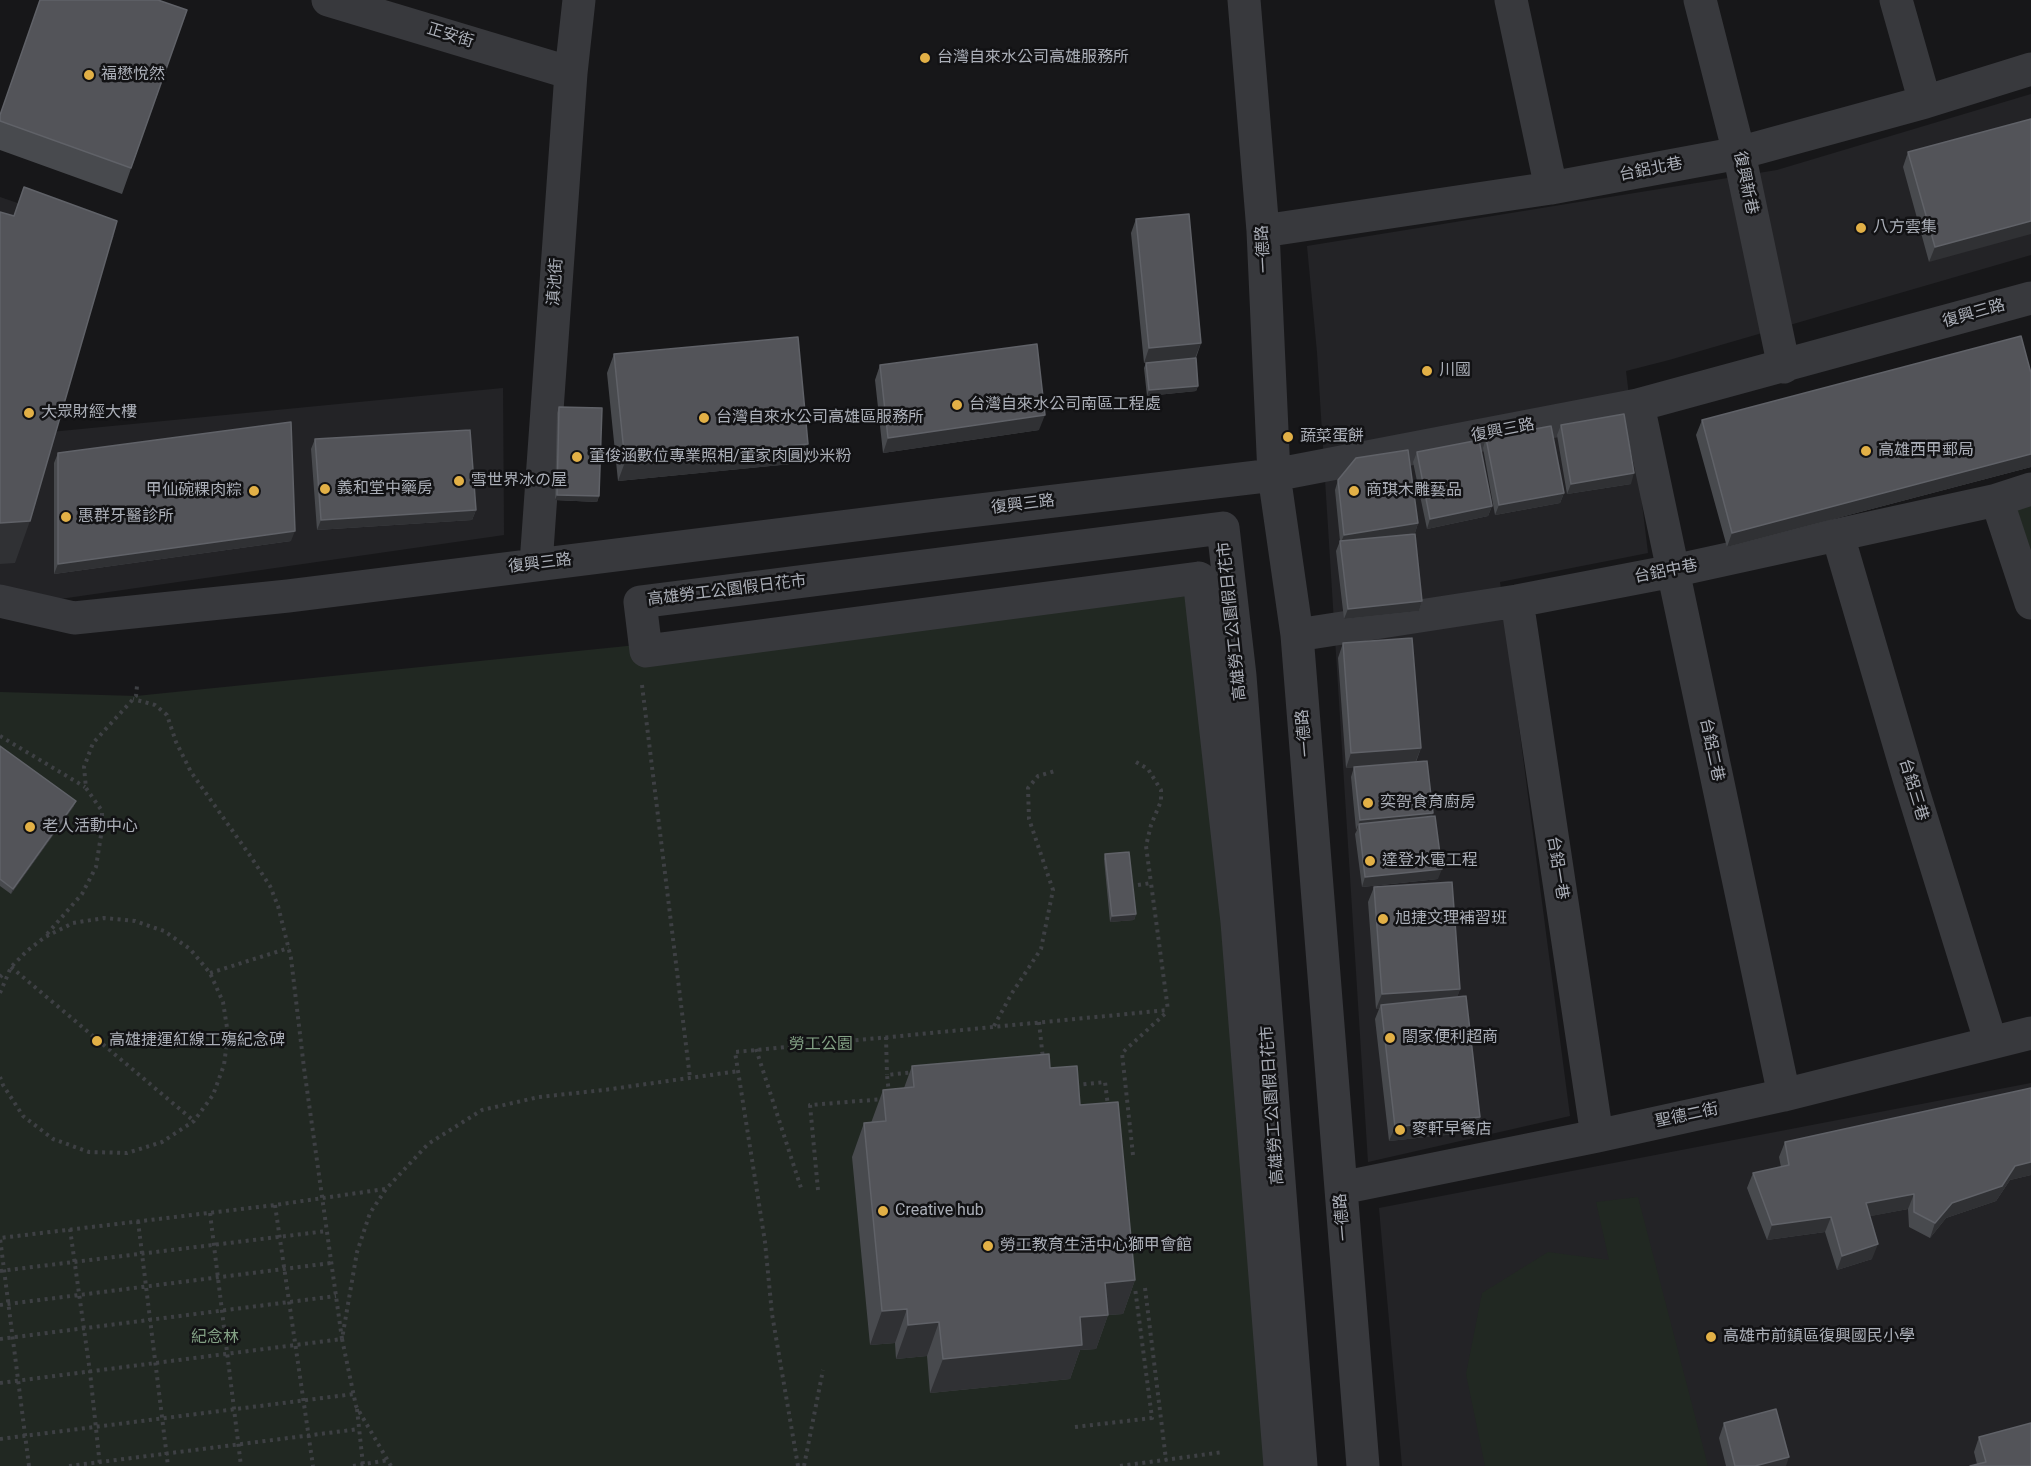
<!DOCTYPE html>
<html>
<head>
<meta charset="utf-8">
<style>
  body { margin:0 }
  canvas { display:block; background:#171719 }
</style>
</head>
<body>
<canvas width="2031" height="1466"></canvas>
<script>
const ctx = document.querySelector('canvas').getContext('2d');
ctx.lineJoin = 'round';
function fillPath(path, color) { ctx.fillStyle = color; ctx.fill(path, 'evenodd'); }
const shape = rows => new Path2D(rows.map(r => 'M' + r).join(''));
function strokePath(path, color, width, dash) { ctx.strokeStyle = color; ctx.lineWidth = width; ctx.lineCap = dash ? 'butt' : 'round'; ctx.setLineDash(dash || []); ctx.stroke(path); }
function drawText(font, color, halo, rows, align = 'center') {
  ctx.font = font + ' Roboto,"Noto Sans TC","Noto Sans JP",sans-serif'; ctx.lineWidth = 5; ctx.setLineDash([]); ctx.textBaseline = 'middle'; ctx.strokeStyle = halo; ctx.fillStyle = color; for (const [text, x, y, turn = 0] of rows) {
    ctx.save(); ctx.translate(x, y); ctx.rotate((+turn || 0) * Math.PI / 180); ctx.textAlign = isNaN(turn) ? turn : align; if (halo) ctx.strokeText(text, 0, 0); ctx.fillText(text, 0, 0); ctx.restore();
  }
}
const built = shape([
  [2031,94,2031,255,1669,360,1626,371,1648,553,1500,582,1570,1116,1368,1162,1317,352,1307,246,1777,170],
  [0,197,114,236,30,434,503,388,504,535,46,601,0,598],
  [2031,1083,2031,1466,1402,1466,1379,1208]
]);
const green = shape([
  [2031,503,2031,553,2016,507],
  [1213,575,1273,1466,0,1466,0,692,136,696,637,645],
  [1638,1197,1708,1466,1485,1466,1466,1374,1482,1293,1548,1252,1609,1260,1596,1202]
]);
const path = shape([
  [642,685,690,1078],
  [0,736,85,787],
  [1136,762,1148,769,1161,790,1161,801,1151,825,1146,846,1151,883],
  [1138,885,1151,883,1168,1010],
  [47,934,82,894,96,867,102,829,102,811,86,788,84,767,93,743,136,696,137,686],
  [11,967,194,1121],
  [210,973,289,948],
  [0,977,2,975],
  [0,993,11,967,27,951,45,937,73,923,104,918,135,921,164,931,190,949,210,973,223,1002,228,1034,224,1065,213,1095,194,1121,162,1142,127,1153,89,1152,53,1139,23,1116,3,1085,0,1077],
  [1039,1022,1043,1059],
  [994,1026,1012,993,1041,949,1053,890,1029,819,1028,788,1038,776,1055,771],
  [886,1037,887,1075],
  [756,1049,802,1191],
  [1076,1085,1105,1082,1108,1106],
  [889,1094,887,1075,914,1072],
  [1133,1155,1122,1053,1168,1011],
  [818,1190,810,1105,884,1099],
  [275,1205,313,1466],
  [210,1213,241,1466],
  [138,1221,168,1466],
  [70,1229,90,1372,100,1466],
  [0,1271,327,1231],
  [1145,1288,1166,1460],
  [0,1305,331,1263],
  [0,1339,336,1296],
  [0,1383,342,1339,304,1068,291,958,278,906,270,886,251,857,191,772,176,742,167,715,155,705,133,699],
  [357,1409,363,1465],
  [1075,1427,1152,1418,1135,1288],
  [0,1439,354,1394],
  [29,1466,0,1238,275,1205,385,1189],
  [69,1466,359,1429],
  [353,1466,388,1460],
  [391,1466,356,1406,342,1339,357,1252,370,1213,386,1189,428,1144,482,1110,539,1097,604,1090,739,1071],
  [798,1466,772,1314,765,1242,735,1052,1168,1010],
  [804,1466,823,1370],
  [1120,1466,1223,1452]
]);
const minor = shape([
  [328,0,571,73],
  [1244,0,1263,231,1274,475,1297,635,1363,1466],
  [1511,0,1551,188],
  [1700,0,1739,153,1784,367],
  [1896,0,1925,102],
  [1263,231,1551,188,1739,153,1925,102,2031,69],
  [1638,405,1784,1095],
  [1997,500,2031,603],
  [1838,536,1909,778,1991,1043],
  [536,564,571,73,579,0],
  [0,601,74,618,288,596,928,516,1274,475,1638,405,2031,298],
  [1517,601,1597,1136],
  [1297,635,1517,601,1673,571,1997,500,2031,489],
  [1341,1188,1597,1136,1784,1095,2031,1033],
  [1280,1466,1237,922,1199,578,646,651,640,602,1223,528,1240,676,1301,1466]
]);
const wall = shape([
  [187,10,122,194,0,150,0,114],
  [2031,119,1929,262,1903,167,1908,152],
  [1136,219,1201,343,1196,358,1198,386,1196,391,1147,396,1144,368,1146,363,1159,361,1144,363,1131,233],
  [614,354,801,463,618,481,607,373],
  [880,365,1039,430,883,453,875,380],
  [2031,373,2031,467,1727,547,1696,435,1702,420],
  [559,407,599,496,597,502,555,500,557,413],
  [1561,425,1631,484,1567,494,1557,435],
  [1486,438,1564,493,1560,503,1495,515,1483,448],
  [315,439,476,510,472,520,317,530,311,449],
  [1417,452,1492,506,1488,516,1427,529,1413,462],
  [58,453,291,541,54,574,54,463],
  [1338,480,1418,523,1415,533,1407,534,1422,601,1419,611,1344,619,1336,551,1340,541,1335,490],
  [1343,643,1421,748,1416,762,1433,813,1431,816,1438,879,1362,887,1355,834,1357,830,1356,830,1351,777,1354,767,1346,768,1338,658],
  [0,746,74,806,11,894,0,886],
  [1105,854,1136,914,1134,920,1110,922,1104,859],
  [1374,887,1460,989,1457,997,1480,1117,1474,1132,1389,1141,1375,1019,1379,1009,1376,1009,1368,902],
  [912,1066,1050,1068,1080,1105,1135,1280,1123,1314,1108,1315,1096,1349,1080,1350,1070,1379,930,1393,927,1356,896,1359,895,1343,870,1345,852,1157,864,1123,871,1123,883,1090,904,1088],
  [2031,1088,2031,1175,2010,1180,1996,1201,1946,1218,1930,1238,1909,1227,1908,1209,1870,1216,1872,1259,1837,1270,1825,1232,1767,1240,1747,1188,1753,1173,1781,1167,1779,1157,1785,1142],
  [1724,1423,1786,1466,1726,1466,1719,1438],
  [1979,1437,2031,1466,1977,1464,1974,1452]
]);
const shadedWall = shape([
  [2031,221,2031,234,1929,262,1935,247],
  [1201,343,1195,358,1144,363,1149,348],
  [1198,386,1196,391,1147,396,1149,390],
  [1045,415,1039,430,883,453,888,438],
  [808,444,801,463,618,481,625,462],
  [2031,454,2031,467,1727,547,1732,533],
  [1634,473,1631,484,1567,494,1571,484],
  [1564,493,1560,503,1495,515,1499,505],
  [557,495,599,496,597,502,555,500],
  [1492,506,1488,516,1427,529,1430,519],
  [476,510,472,520,317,530,321,520],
  [30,521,15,563,0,564,0,523],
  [1418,523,1415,533,1340,545,1344,535],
  [295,531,291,541,54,574,58,564],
  [1422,601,1419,611,1344,619,1348,609],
  [1421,748,1415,763,1346,768,1351,753],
  [76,801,74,806,11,894,13,889],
  [1433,813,1429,823,1359,824,1357,830,1356,830,1360,820],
  [1442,869,1438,879,1362,887,1365,877],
  [1136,914,1134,920,1110,922,1112,916],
  [1460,989,1455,1004,1381,1005,1379,1009,1376,1009,1382,994],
  [1480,1117,1474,1132,1389,1141,1395,1127],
  [2031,1162,2031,1175,2010,1180,1996,1201,1946,1218,1930,1238,1935,1223,1952,1203,2015,1166],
  [1914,1194,1908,1209,1861,1218,1866,1203],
  [1831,1217,1825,1232,1767,1240,1772,1225],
  [1878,1244,1872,1259,1837,1270,1842,1256],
  [1135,1280,1123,1314,1108,1315,1096,1349,1080,1350,1070,1379,930,1393,943,1359,1080,1317,1105,1283],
  [907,1309,895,1343,870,1345,882,1311],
  [939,1322,927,1356,896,1359,908,1325],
  [1789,1457,1786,1466,1755,1466]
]);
const building = shape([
  [40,0,158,0,187,10,131,168,0,121,0,115,40,0],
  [2031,119,2031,221,1935,247,1908,152,2031,119],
  [24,187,117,221,30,521,0,523,0,212,14,216,24,187],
  [1189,214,1201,343,1149,348,1136,219,1189,214],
  [2021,336,2031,373,2031,454,1732,533,1702,420,2021,336],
  [798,337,808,444,625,462,614,354,798,337],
  [1037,344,1045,415,888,438,880,365,1037,344],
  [1196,358,1198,386,1149,390,1146,363,1196,358],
  [559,407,602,408,599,496,557,495,559,407],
  [1624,414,1634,473,1571,484,1561,425,1624,414],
  [291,422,295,531,58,564,58,453,291,422],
  [1551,426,1564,493,1499,505,1486,438,1551,426],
  [470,430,476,510,321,520,315,439,470,430],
  [1479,440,1492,506,1430,519,1417,452,1479,440],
  [1408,450,1418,523,1344,535,1338,480,1356,458,1408,450],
  [1415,534,1422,601,1348,609,1340,541,1415,534],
  [1412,638,1421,748,1351,753,1343,643,1412,638],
  [0,746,76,801,13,889,0,879,0,746],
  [1427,761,1433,813,1360,820,1354,767,1427,761],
  [1435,816,1442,869,1365,877,1359,824,1435,816],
  [1129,852,1136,914,1112,916,1105,854,1129,852],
  [1452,882,1460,989,1382,994,1374,887,1452,882],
  [1466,996,1480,1117,1395,1127,1381,1005,1466,996],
  [1049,1054,1050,1068,1077,1066,1080,1105,1118,1102,1135,1280,1105,1283,1108,1315,1080,1317,1082,1345,943,1359,939,1322,908,1325,907,1309,882,1311,864,1123,886,1121,883,1090,914,1087,912,1066,1049,1054],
  [2031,1088,2031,1162,2015,1166,2002,1186,1952,1203,1935,1223,1914,1212,1914,1194,1866,1203,1878,1244,1842,1256,1831,1217,1772,1225,1753,1173,1789,1165,1785,1142,2031,1088],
  [1776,1409,1789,1457,1755,1466,1735,1466,1724,1423,1776,1409],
  [2031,1423,2031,1466,1970,1466,1986,1462,1979,1437,2031,1423]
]);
const markers = [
  [925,58,6,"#e2b046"],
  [89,75,6,"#e2b046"],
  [1861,228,6,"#e2b046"],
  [1427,371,6,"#e2b046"],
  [957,405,6,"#e2b046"],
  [29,413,6,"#e2b046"],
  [704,418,6,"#e2b046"],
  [1288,437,6,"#e2b046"],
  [1866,451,6,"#e2b046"],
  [577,457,6,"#e2b046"],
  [459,481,6,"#e2b046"],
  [325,489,6,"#e2b046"],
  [254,491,6,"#e2b046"],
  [1354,491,6,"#e2b046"],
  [66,517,6,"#e2b046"],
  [1368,803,6,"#e2b046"],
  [30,827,6,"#e2b046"],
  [1370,861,6,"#e2b046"],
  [1383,919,6,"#e2b046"],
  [1390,1038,6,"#e2b046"],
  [97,1041,6,"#e2b046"],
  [1400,1130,6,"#e2b046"],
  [883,1211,6,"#e2b046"],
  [988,1246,6,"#e2b046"],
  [1711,1337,6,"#e2b046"]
];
const streetNames = [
  ["正安街",450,36,17],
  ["台鋁北巷",1651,170,-11],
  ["復興新巷",1745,183,78],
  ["一德路",1264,249,-93],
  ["滇池街",556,282,-86],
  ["復興三路",1974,314,-16],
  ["復興三路",1503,431,-11],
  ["復興三路",1023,505,-7],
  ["復興三路",540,564,-7],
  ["台鋁中巷",1666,572,-11],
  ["高雄勞工公園假日花市",727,591,-7],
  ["高雄勞工公園假日花市",1233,621,-96],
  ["一德路",1305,733,-95],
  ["台鋁二巷",1711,750,78],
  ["台鋁三巷",1913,790,73],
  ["台鋁一巷",1557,868,81],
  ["高雄勞工公園假日花市",1273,1105,-94],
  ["聖德二街",1687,1116,-12],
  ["一德路",1343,1217,-95]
];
const poiNames = [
  ["台灣自來水公司高雄服務所",937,58],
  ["福懋悅然",101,75],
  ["八方雲集",1873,228],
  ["川國",1439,371],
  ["台灣自來水公司南區工程處",969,405],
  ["大眾財經大樓",41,413],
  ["台灣自來水公司高雄區服務所",716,418],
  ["蔬菜蛋餅",1300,437],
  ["高雄西甲郵局",1878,451],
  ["董俊涵數位專業照相/董家肉圓炒米粉",589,457],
  ["雪世界冰の屋",471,481],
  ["義和堂中藥房",337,489],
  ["甲仙碗粿肉粽",242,491,"right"],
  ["商琪木雕藝品",1366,491],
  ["惠群牙醫診所",78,517],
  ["奕哿食育廚房",1380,803],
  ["老人活動中心",42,827],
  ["達登水電工程",1382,861],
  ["旭捷文理補習班",1395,919],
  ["閤家便利超商",1402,1038],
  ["高雄捷運紅線工殤紀念碑",109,1041],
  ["麥軒早餐店",1412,1130],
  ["Creative hub",895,1211],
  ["勞工教育生活中心獅甲會館",1000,1246],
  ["高雄市前鎮區復興國民小學",1723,1337]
];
const parkNames = [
  ["勞工公園",821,1045],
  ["紀念林",215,1338]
];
fillPath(built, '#232326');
fillPath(green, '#212822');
strokePath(path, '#3e4044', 4, [3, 4.5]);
strokePath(minor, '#38393d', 33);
fillPath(wall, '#484a4e');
fillPath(shadedWall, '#303134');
fillPath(building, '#535459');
strokePath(building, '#606268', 1.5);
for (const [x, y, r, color] of markers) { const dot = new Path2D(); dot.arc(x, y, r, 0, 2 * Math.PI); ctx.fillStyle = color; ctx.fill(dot); strokePath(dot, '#121214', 2); }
drawText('16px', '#aaaeb7', '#121214', streetNames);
drawText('16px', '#aaaeb7', '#121214', poiNames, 'left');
drawText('16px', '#83a185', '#121214', parkNames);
</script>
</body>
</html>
